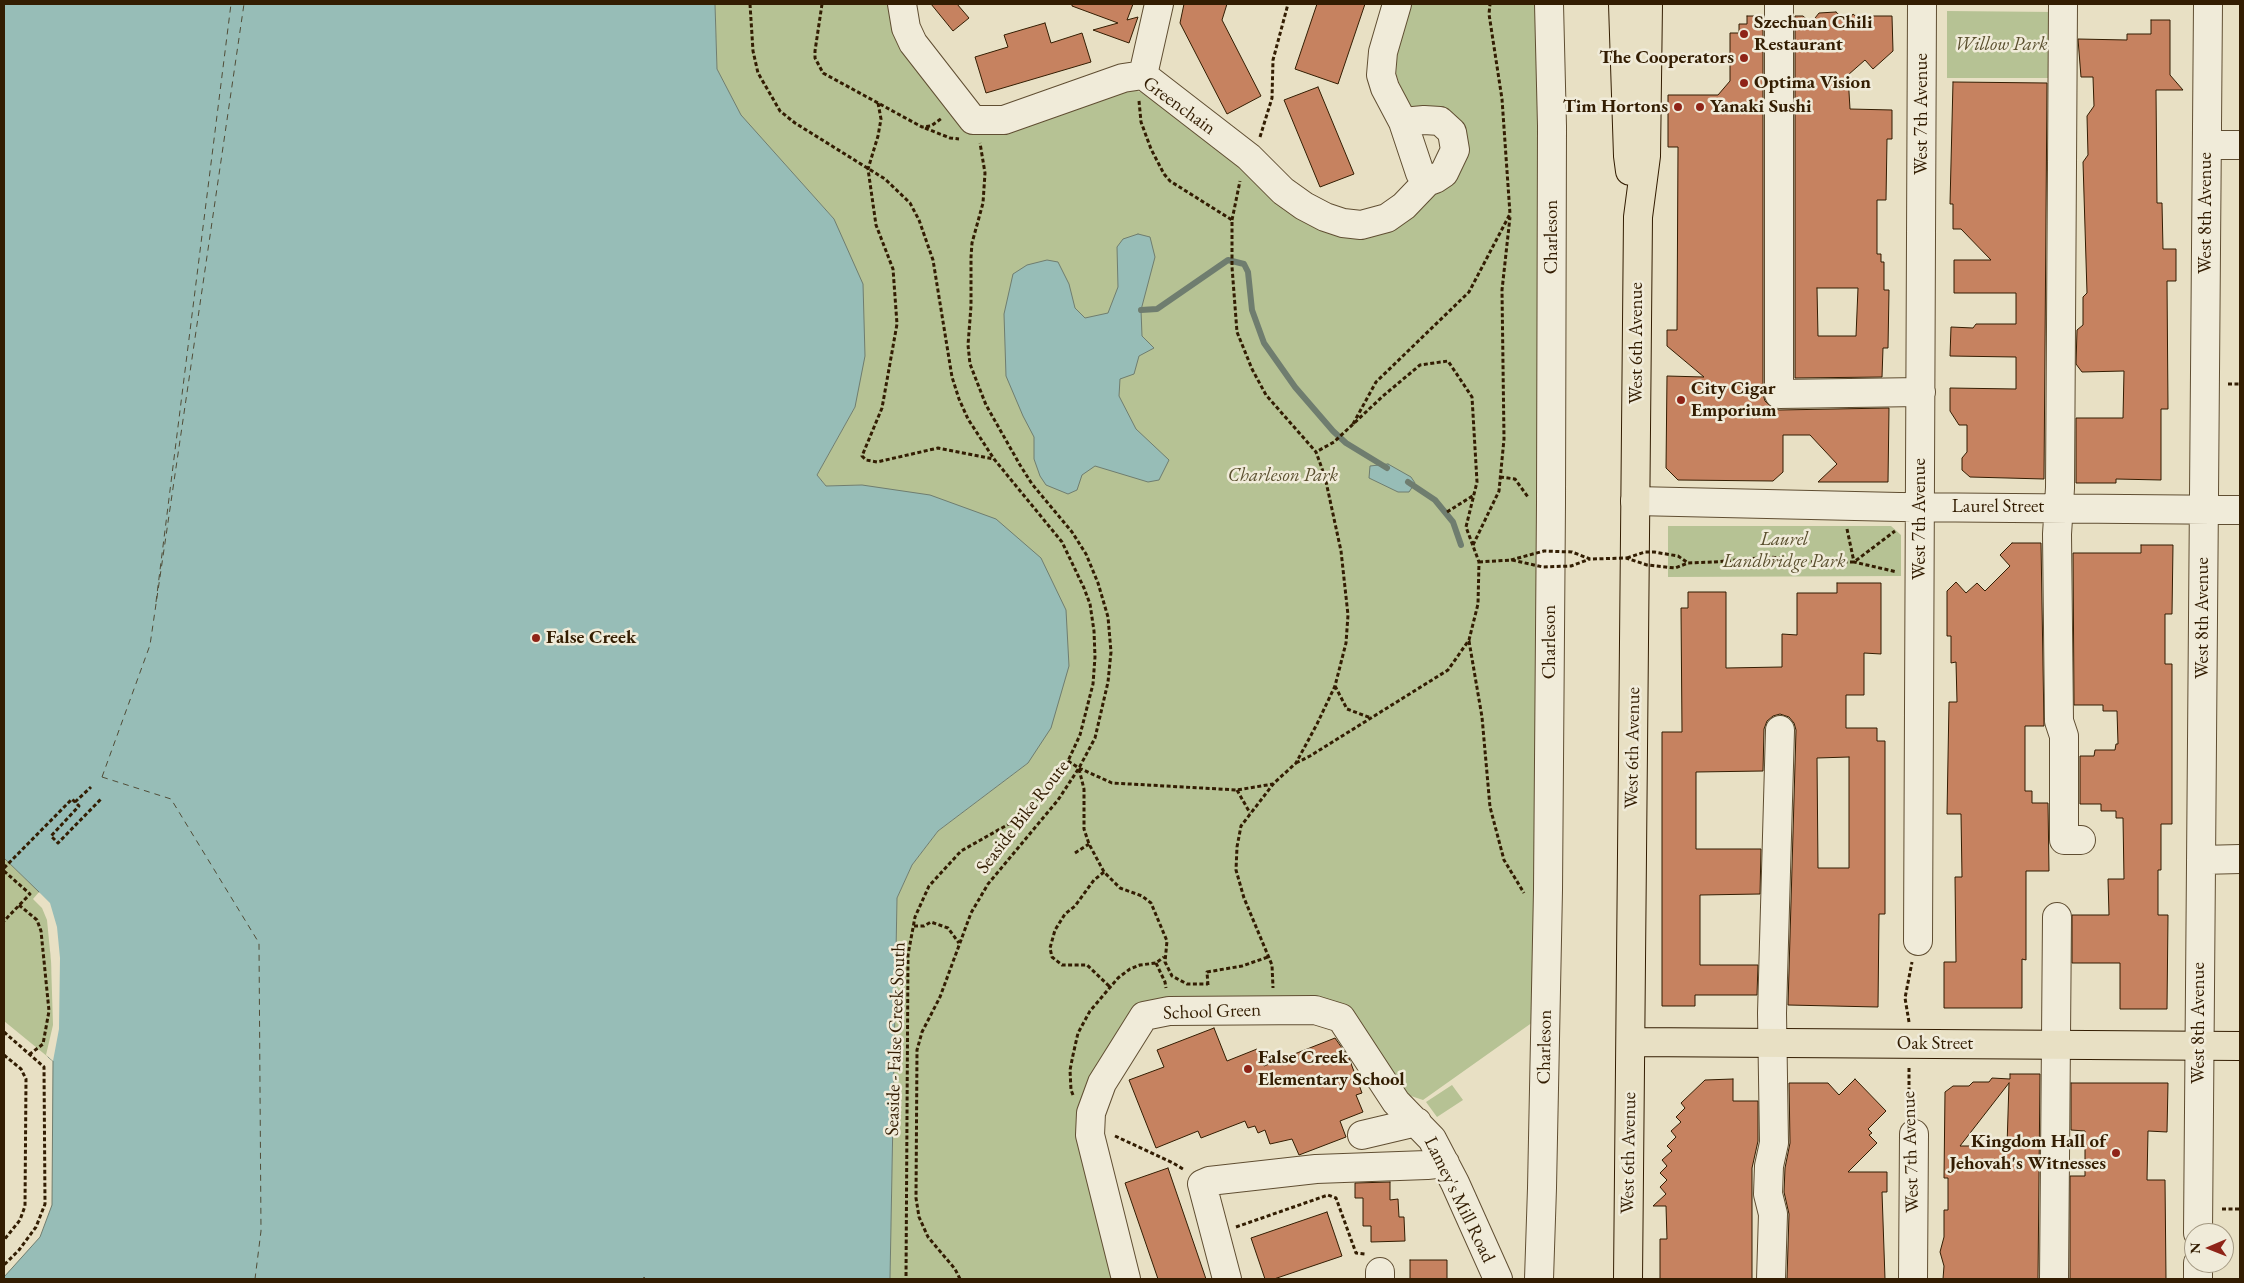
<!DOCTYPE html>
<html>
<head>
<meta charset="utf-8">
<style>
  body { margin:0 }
  #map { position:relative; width:2244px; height:1283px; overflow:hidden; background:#e8e0c4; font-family:"EB Garamond",serif }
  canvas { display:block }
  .frame { position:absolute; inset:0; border:5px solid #331d02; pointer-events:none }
  .north { position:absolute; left:2184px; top:1223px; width:50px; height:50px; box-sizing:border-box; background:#f0ebd9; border:1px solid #a49983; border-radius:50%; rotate:269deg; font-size:14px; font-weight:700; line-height:20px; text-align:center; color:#331d02 }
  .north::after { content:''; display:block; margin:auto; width:18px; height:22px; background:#8f2418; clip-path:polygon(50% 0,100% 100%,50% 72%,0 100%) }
</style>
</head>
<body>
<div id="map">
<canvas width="2244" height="1283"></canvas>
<div class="frame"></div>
<div class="north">N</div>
</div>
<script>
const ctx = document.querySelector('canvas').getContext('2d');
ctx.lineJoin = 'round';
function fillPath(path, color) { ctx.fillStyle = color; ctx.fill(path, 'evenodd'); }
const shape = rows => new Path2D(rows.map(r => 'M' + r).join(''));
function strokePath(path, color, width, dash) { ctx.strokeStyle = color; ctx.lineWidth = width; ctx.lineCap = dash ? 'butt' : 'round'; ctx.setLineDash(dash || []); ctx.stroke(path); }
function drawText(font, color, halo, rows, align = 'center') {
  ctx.font = font + ' "EB Garamond",serif'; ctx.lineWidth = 5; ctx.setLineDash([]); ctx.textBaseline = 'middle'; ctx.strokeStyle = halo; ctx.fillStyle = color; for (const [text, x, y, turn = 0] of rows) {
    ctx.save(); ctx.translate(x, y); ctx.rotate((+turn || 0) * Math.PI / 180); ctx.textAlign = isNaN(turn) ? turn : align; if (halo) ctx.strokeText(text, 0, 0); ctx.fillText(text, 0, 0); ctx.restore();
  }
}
const green = shape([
  [715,4,896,4,971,125,1138,78,1137,91,1150,94,1211,138,1368,231,1459,154,1407,107,1405,101,1396,73,1399,32,1410,4,1536,4,1539,155,1533,1022,1423,1100,1405,1094,1351,1012,1322,997,1153,999,1143,1007,1093,1091,1119,1279,890,1279,897,898,912,865,938,831,1028,763,862,485,826,486,817,475,855,407,834,219,741,116,717,69],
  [1947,11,2056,12,2055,78,1947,78],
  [1668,526,1891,526,1901,535,1901,576,1668,577],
  [4,858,39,892,49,919,56,1025,48,1057,4,1021],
  [1452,1085,1463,1100,1437,1117,1426,1102]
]);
const water = shape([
  [4,4,715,4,717,69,741,115,834,219,863,284,865,356,855,407,817,475,826,486,862,485,930,495,996,519,1041,558,1066,610,1069,666,1051,728,1028,763,938,831,912,865,897,898,890,1279,4,1279,4,1277,40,1237,52,1205,53,1061,48,1057,56,1025,49,919,39,892,4,858,4,4],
  [1138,234,1150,237,1155,257,1141,310,1142,336,1154,348,1139,356,1134,374,1120,379,1119,396,1136,429,1169,460,1159,480,1148,482,1095,466,1082,475,1077,490,1068,494,1046,485,1040,476,1034,459,1034,437,1023,416,1006,376,1004,314,1013,274,1027,265,1047,260,1058,262,1069,284,1075,308,1085,318,1108,313,1118,287,1117,247,1123,239,1138,234],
  [1388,464,1411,477,1415,483,1409,492,1398,492,1369,478,1370,466,1388,464]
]);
const pier = shape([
  [39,892,50,903,57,927,60,958,59,1029,53,1061,46,1055,53,1025,51,961,47,920,42,908,33,899]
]);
const stream = shape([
  [1141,310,1157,309,1228,260,1244,264,1248,272,1252,310,1264,343,1295,387,1333,431,1346,443,1387,468],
  [1408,482,1435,500,1453,522,1461,545]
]);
const ferry = shape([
  [156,602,231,4],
  [102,777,150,645,244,4],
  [102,777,171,799,259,943,261,1231,255,1279]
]);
const building = shape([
  [931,4,957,4,969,18,953,31,931,4],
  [1072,4,1133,4,1127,20,1138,17,1129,43,1093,30,1118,23,1072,6,1072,4],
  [1184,4,1227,4,1222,20,1261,96,1227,114,1180,23,1184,4],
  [1317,4,1365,4,1338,84,1295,69,1317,4],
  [1836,12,1847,22,1853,14,1864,23,1870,16,1892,16,1893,51,1873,69,1865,60,1848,75,1850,109,1892,110,1892,139,1887,139,1886,200,1877,200,1877,254,1881,254,1881,262,1884,262,1884,290,1889,290,1888,348,1883,348,1882,377,1795,378,1795,16,1803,16,1811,23,1819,13,1836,12],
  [1817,288,1858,288,1856,336,1818,336,1817,288],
  [1747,16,1763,16,1763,394,1765,401,1771,407,1779,410,1889,408,1888,482,1818,482,1837,464,1810,435,1783,435,1783,472,1773,481,1678,480,1666,468,1667,376,1704,377,1667,346,1667,330,1677,330,1678,147,1668,147,1668,95,1718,95,1730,81,1730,33,1739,33,1739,24,1747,24,1747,16],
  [2151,20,2170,20,2170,75,2183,90,2156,90,2157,203,2162,203,2163,249,2176,249,2176,281,2167,281,2168,409,2161,409,2161,480,2116,479,2116,483,2076,483,2076,418,2123,418,2124,371,2082,372,2076,364,2077,330,2083,325,2083,297,2087,293,2083,162,2088,155,2087,116,2094,106,2093,77,2081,77,2078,39,2127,40,2127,34,2151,34,2151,20],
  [1045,23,1051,43,1082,33,1091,62,986,93,975,57,1008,47,1004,35,1045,23],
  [1953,82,2047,83,2044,479,1970,477,1962,470,1962,458,1967,452,1967,425,1959,425,1950,411,1950,388,2016,389,2016,357,1950,356,1951,327,1973,328,1976,324,2016,324,2016,293,1954,293,1954,260,1991,260,1961,229,1953,229,1953,204,1950,204,1953,82],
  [1318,87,1354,174,1320,187,1284,100,1318,87],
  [2012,543,2041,543,2044,726,2025,726,2025,791,2032,791,2032,803,2048,803,2049,871,2026,871,2026,960,2022,959,2022,1008,1944,1008,1944,962,1956,962,1955,877,1962,877,1961,814,1947,814,1949,702,1957,702,1956,662,1951,663,1951,636,1947,636,1947,591,1956,582,1966,593,1977,583,1985,591,2010,566,2000,555,2012,543],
  [2141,545,2173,545,2172,614,2165,614,2165,664,2172,664,2172,824,2161,824,2161,870,2158,870,2158,915,2168,915,2167,1009,2120,1009,2120,963,2072,963,2072,915,2109,915,2108,879,2124,879,2123,818,2116,818,2116,811,2101,811,2101,804,2080,804,2080,756,2094,756,2095,750,2115,750,2116,744,2118,744,2117,711,2103,711,2103,705,2074,705,2073,553,2141,553,2141,545],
  [1837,583,1881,583,1881,654,1864,653,1864,695,1846,695,1846,728,1877,728,1877,741,1885,741,1885,914,1879,914,1878,1007,1788,1005,1796,730,1794,723,1789,717,1780,714,1773,716,1767,721,1764,729,1763,771,1696,772,1696,849,1761,849,1760,894,1700,895,1700,965,1758,965,1757,995,1695,995,1695,1006,1662,1006,1662,732,1682,732,1681,608,1688,608,1688,592,1726,592,1726,668,1782,667,1782,634,1797,635,1797,593,1837,593,1837,583],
  [1849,757,1849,868,1818,868,1817,758,1849,757],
  [1214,1028,1227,1061,1257,1049,1264,1066,1335,1038,1349,1058,1362,1093,1356,1095,1363,1112,1340,1121,1346,1137,1299,1155,1292,1139,1270,1144,1265,1130,1258,1133,1255,1126,1248,1128,1245,1121,1201,1138,1198,1131,1156,1148,1129,1080,1164,1067,1157,1050,1214,1028],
  [2010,1074,2040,1074,2038,1279,1943,1279,1944,1266,1940,1252,1944,1237,1944,1210,1948,1210,1948,1178,1944,1178,1945,1092,1953,1086,1969,1086,1973,1082,1989,1082,1992,1078,2010,1079,2010,1074],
  [2009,1083,2007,1146,1960,1146,2009,1083],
  [1733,1079,1733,1101,1758,1101,1758,1141,1752,1168,1752,1279,1660,1279,1660,1239,1667,1239,1666,1206,1653,1206,1666,1194,1660,1187,1667,1180,1660,1173,1667,1166,1662,1160,1672,1151,1667,1146,1676,1137,1671,1131,1681,1122,1676,1117,1685,1108,1681,1103,1705,1080,1733,1079],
  [1855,1079,1886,1111,1868,1129,1872,1133,1869,1135,1877,1143,1848,1172,1887,1172,1887,1192,1882,1192,1885,1279,1787,1279,1789,1214,1784,1192,1785,1168,1790,1143,1789,1083,1828,1083,1839,1095,1855,1079],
  [2071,1083,2168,1083,2167,1132,2148,1131,2147,1180,2165,1180,2166,1279,2070,1279,2070,1176,2085,1176,2085,1131,2071,1130,2071,1083],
  [1168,1168,1206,1279,1158,1279,1125,1183,1168,1168],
  [1390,1182,1390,1200,1398,1199,1399,1217,1404,1217,1405,1241,1371,1242,1371,1226,1363,1226,1363,1198,1355,1198,1355,1183,1390,1182],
  [1327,1212,1342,1256,1274,1279,1265,1279,1251,1238,1327,1212],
  [1410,1260,1447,1260,1447,1279,1410,1279,1410,1260]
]);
const path = shape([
  [750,4,753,51,758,73,780,111,795,123,885,179,910,203,919,220,933,260,952,377,959,399,968,419,994,459,1062,542,1084,588,1090,604,1094,631,1095,657,1093,684,1080,735,1068,761,1049,788,1016,820,961,851,929,886,915,917,908,955,906,1279],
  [822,4,815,51,815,58,823,73,922,127,931,126,942,118],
  [1139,101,1141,122,1151,149,1164,174,1170,181,1232,220,1232,267,1237,332,1252,369,1266,395,1316,452,1325,477,1341,551,1348,615,1346,643,1335,686,1317,724,1296,763,1274,783,1241,826,1237,847,1236,870,1244,898,1272,965,1273,988],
  [878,103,881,119,878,136,868,169,876,225,893,269,897,324,882,408,862,456,866,460,877,462,938,448,994,459],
  [925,128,950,138,959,139],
  [1260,137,1272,98,1273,60,1288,4],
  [1232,220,1240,181],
  [2228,384,2240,384],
  [1353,424,1376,382,1469,292,1510,214,1502,99,1489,14,1490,4],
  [1500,477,1515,479,1528,497],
  [1447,512,1474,495],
  [1847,529,1854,562,1897,572],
  [1473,545,1499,491,1504,439,1502,290,1510,217],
  [1479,562,1511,560],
  [1714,562,1771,557,1813,562,1854,562,1895,531],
  [1469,641,1482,717,1490,807,1504,860,1524,893],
  [1335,686,1347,709,1371,718],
  [1068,761,1079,768,1112,783,1237,790,1273,784],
  [1296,763,1310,756,1448,670,1469,640,1478,604,1479,562,1466,527,1477,482,1472,397,1448,361,1420,365,1383,396,1334,442,1316,452],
  [1079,769,1084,789,1084,829,1089,844,1104,872,1120,888,1142,896,1151,903,1167,941,1165,962,1172,976,1187,984,1208,984],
  [1237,790,1250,813],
  [75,802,91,787],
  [1075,853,1089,844],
  [4,868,72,799,79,806,51,836,58,843,102,798],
  [4,871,30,894,4,921],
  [1104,872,1094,880,1075,906,1065,914,1055,930,1050,948,1052,957,1062,965,1087,965,1110,987],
  [19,905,37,920,41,931,49,1011,43,1044,30,1054],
  [914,926,924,926,931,922,948,928,959,943],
  [1156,963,1165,982,1166,988],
  [1208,985,1207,972,1242,966,1268,957],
  [1909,1022,1905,998,1912,962],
  [4,1032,44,1067,45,1204,36,1227,19,1250,4,1265],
  [4,1055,21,1069,26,1079,25,1206,20,1220,4,1240],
  [1073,1095,1071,1090,1070,1070,1073,1055,1078,1033,1090,1011,1118,978,1130,969,1140,965,1156,963,1164,957],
  [1909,1111,1909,1068],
  [1115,1136,1173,1163,1183,1169],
  [2222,1209,2240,1209],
  [1236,1227,1328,1195,1336,1198,1356,1253,1365,1254],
  [643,1278,644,1279],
  [960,1279,955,1269,928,1237,919,1217,916,1198,917,1050,922,1032,940,997,971,913,988,884,1058,800,1079,768,1095,738,1108,682,1111,652,1108,617,1098,583,1086,554,1072,532,1032,484,1020,465,986,405,970,364,968,345,971,306,971,257,972,243,983,203,985,173,980,143]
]);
const minor = shape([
  [902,4,906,28,913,43,973,120,1004,120,1123,78,1143,75,1249,157,1283,191,1304,206,1325,217,1343,223,1361,225,1387,218,1404,206,1427,182],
  [1397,4,1383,52,1381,75,1385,88,1403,122,1420,173,1427,182,1435,179,1444,173,1455,150,1452,132,1440,121,1424,120,1403,122],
  [1779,4,1779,394,1921,392],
  [2063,4,2060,488,2057,534,2059,721,2064,736,2064,840,2081,840],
  [1143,75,1159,4],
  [2207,145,2240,145],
  [1635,501,1899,507,2240,510],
  [2201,860,2240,859],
  [1918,941,1922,4],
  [1362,1135,1417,1122],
  [2198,1233,2208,4],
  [1126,1279,1090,1135,1091,1113,1102,1083,1144,1016,1169,1011,1315,1010,1341,1018,1396,1102,1432,1139,1455,1183,1498,1279],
  [1227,1279,1202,1184,1209,1181,1316,1169,1427,1165,1445,1163],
  [1380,1279,1380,1272],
  [1539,1279,1542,1188,1548,890,1551,503,1552,126,1549,4],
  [1771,1279,1773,1214,1768,1194,1769,1166,1774,1143,1772,1013,1780,730],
  [1913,1279,1914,1134],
  [2054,1279,2057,917],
  [2198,1279,2198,1263]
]);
const major = shape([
  [1623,4,1628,156,1630,171],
  [1631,1042,2240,1046],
  [1628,1279,1638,217,1646,156,1648,4]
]);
const pathBridge = shape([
  [1627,558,1645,552,1654,552,1678,556,1688,563],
  [1511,560,1544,551,1572,552,1590,559,1626,558,1647,565,1675,568,1688,563,1714,562],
  [1512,560,1543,567,1571,566,1590,559]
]);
const markers = [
  [1744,34,5,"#8f2418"],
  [1744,58,5,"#8f2418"],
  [1744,83,5,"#8f2418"],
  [1678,107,5,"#8f2418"],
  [1700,107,5,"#8f2418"],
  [1681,400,5,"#8f2418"],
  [536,638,5,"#8f2418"],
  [1248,1069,5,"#8f2418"],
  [2116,1153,5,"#8f2418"]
];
const poiNames = [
  ["Szechuan Chili",1754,23],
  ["Restaurant",1754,45],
  ["The Cooperators",1734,58,"right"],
  ["Optima Vision",1754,83],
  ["Tim Hortons",1668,107,"right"],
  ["Yanaki Sushi",1710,107],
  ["City Cigar",1691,389],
  ["Emporium",1691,411],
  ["False Creek",546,638],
  ["False Creek",1258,1058],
  ["Elementary School",1258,1080],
  ["Kingdom Hall of",2106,1142,"right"],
  ["Jehovah's Witnesses",2106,1164,"right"]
];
const parkNames = [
  ["Willow Park",2001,45],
  ["Charleson Park",1283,476],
  ["Laurel",1784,540],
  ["Landbridge Park",1784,562]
];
const streetNames = [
  ["Greenchain",1179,106,36],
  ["West 7th Avenue",1922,114,-90],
  ["West 8th Avenue",2206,213,-90],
  ["Charleson",1552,237,-90],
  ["West 6th Avenue",1637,343,-90],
  ["Laurel Street",1998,507],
  ["West 7th Avenue",1920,519,-90],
  ["West 8th Avenue",2203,618,-90],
  ["Charleson",1550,642,-90],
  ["West 6th Avenue",1633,748,-89],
  ["Seaside Bike Route",1023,817,-52],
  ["School Green",1212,1012,-2],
  ["West 8th Avenue",2199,1023,-90],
  ["Seaside - False Creek South",896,1039,-88],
  ["Oak Street",1935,1044],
  ["Charleson",1545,1047,-89],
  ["West 7th Avenue",1911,1152,-92],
  ["West 6th Avenue",1629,1153,-89],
  ["Lamey's Mill Road",1459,1200,64]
];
fillPath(green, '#b6c294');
fillPath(water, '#97bdb7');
strokePath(water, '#6f7d6f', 1);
fillPath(pier, '#e8e0c4');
strokePath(stream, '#6f7d6f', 6);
strokePath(ferry, '#514d38', 1, [6, 5]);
fillPath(building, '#c68260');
strokePath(building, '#331d02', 1);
strokePath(minor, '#604e32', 30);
strokePath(major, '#331d02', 30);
strokePath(path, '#331d02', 3, [4, 2.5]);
strokePath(minor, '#f0ebd9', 28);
strokePath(major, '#e8e0c4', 28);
strokePath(pathBridge, '#331d02', 3, [4, 2.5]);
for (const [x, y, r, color] of markers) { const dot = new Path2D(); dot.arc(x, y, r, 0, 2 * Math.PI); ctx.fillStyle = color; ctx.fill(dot); strokePath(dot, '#f0ebd9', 2); }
drawText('bold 19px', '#331d02', '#f0ebd9', poiNames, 'left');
drawText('italic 19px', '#5a4f2e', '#f0ebd9', parkNames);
drawText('19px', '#331d02', '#f0ebd9', streetNames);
</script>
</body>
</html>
